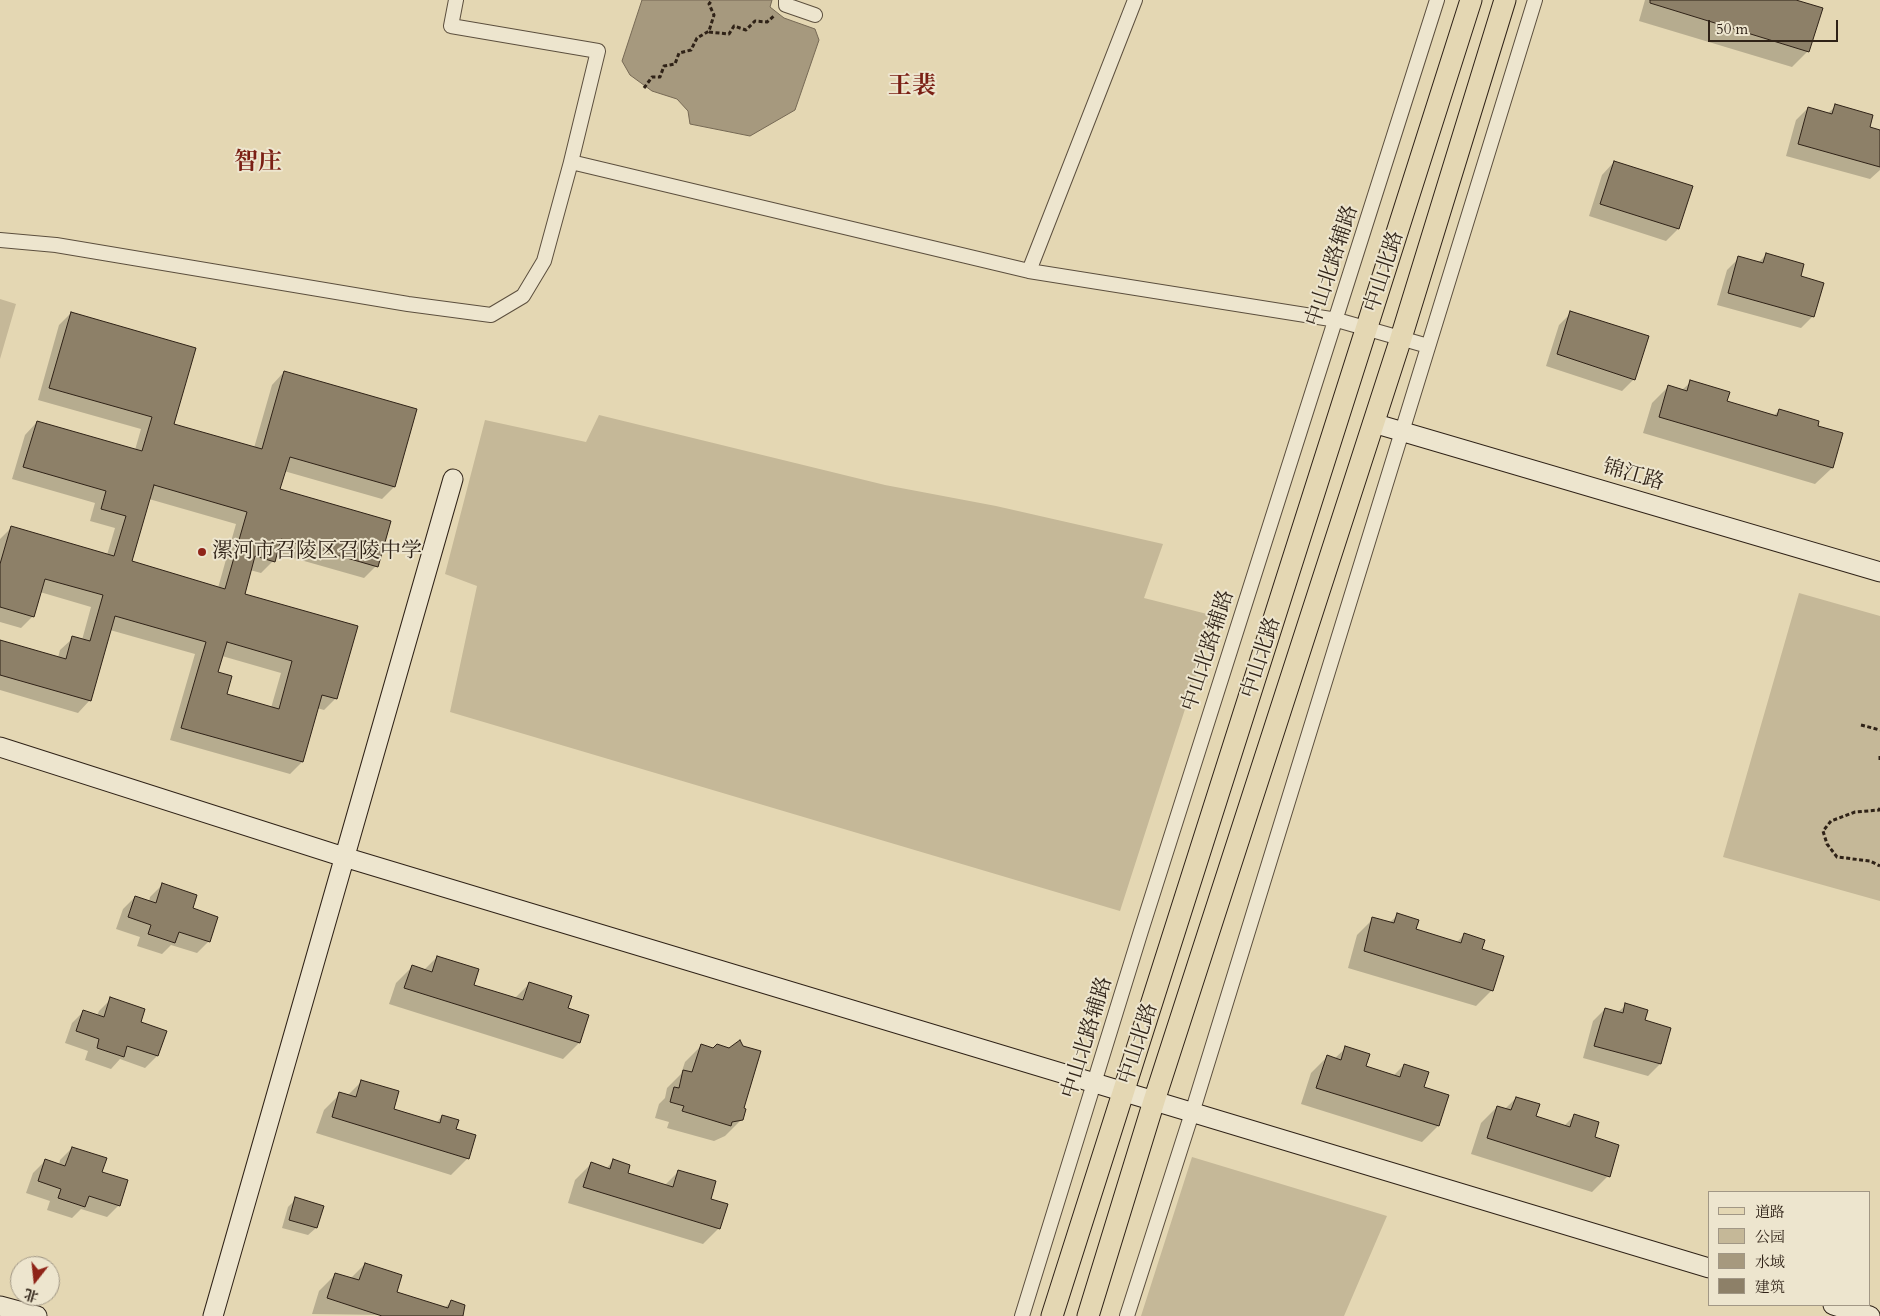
<!DOCTYPE html>
<html>
<head>
<meta charset="utf-8">
<style>
  body { margin:0 }
  #map { position:relative; width:1880px; height:1316px; overflow:hidden; background:#e4d7b3; font-family:Cardo,"Noto Serif SC",serif }
  canvas { display:block }
  .legend { position:absolute; left:1708px; top:1191px; width:162px; height:115px; box-sizing:border-box; background:#ede5ce; border:1px solid #a19785; margin:0; padding:6px 9px; list-style:none; font-size:15px; color:#2f2217 }
  .legend li { display:flex; align-items:center; gap:10px; height:25px }
  .legend b { width:25px; border:1px solid #a19785 }
  .north { position:absolute; left:10px; top:1256px; width:50px; height:50px; box-sizing:border-box; background:#ede5ce; border:1px solid #a19785; border-radius:50%; rotate:196deg; font-size:14px; font-weight:700; line-height:20px; text-align:center; color:#2f2217 }
  .north::after { content:''; display:block; margin:auto; width:18px; height:22px; background:#8f2418; clip-path:polygon(50% 0,100% 100%,50% 72%,0 100%) }
  .scale { position:absolute; left:1708px; top:20px; width:130px; height:22px; box-sizing:border-box; border:2px solid #2f2217; border-top:0; padding-left:6px; font-size:15px; line-height:18px; white-space:nowrap; color:#2f2217; -webkit-text-stroke:4px #ede5ce; paint-order:stroke }
</style>
</head>
<body>
<div id="map">
<canvas width="1880" height="1316"></canvas>
<ul class="legend">
<li><b style="height:6px;background:#e4d7b3"></b>道路</li>
<li><b style="height:14px;background:#c5b898"></b>公园</li>
<li><b style="height:14px;background:#a6997e"></b>水域</li>
<li><b style="height:14px;background:#8d8068"></b>建筑</li>
</ul>
<div class="north">北</div>
<div class="scale">50 m</div>
</div>
<script>
const ctx = document.querySelector('canvas').getContext('2d');
ctx.lineJoin = 'round';
function fillPath(path, color) { ctx.fillStyle = color; ctx.fill(path, 'evenodd'); }
const shape = rows => new Path2D(rows.map(r => 'M' + r).join(''));
function strokePath(path, color, width, dash) { ctx.strokeStyle = color; ctx.lineWidth = width; ctx.lineCap = dash ? 'butt' : 'round'; ctx.setLineDash(dash || []); ctx.stroke(path); }
function drawText(font, color, halo, rows, align = 'center') {
  ctx.font = font + ' Cardo,"Noto Serif SC",serif'; ctx.lineWidth = 4; ctx.setLineDash([]); ctx.textBaseline = 'middle'; ctx.strokeStyle = halo; ctx.fillStyle = color; for (const [text, x, y, turn = 0] of rows) {
    ctx.save(); ctx.translate(x, y); ctx.rotate((+turn || 0) * Math.PI / 180); ctx.textAlign = isNaN(turn) ? turn : align; if (halo) ctx.strokeText(text, 0, 0); ctx.fillText(text, 0, 0); ctx.restore();
  }
}
const green = shape([
  [0,299,16,304,0,359],
  [599,415,885,485,996,506,1163,544,1144,598,1215,616,1120,911,450,712,477,586,445,574,485,420,586,442],
  [1799,593,1880,616,1880,901,1723,857],
  [1192,1157,1387,1216,1344,1316,1141,1316]
]);
const water = shape([
  [642,0,772,0,770,7,784,18,815,29,819,40,795,110,750,136,690,124,688,111,677,99,652,91,630,75,622,61,642,0]
]);
const shadow = shape([
  [1645,0,1791,0,1808,51,1792,67,1639,21],
  [1836,106,1869,128,1880,131,1880,170,1870,179,1786,156,1796,120,1808,108,1827,114],
  [1614,162,1691,186,1678,229,1666,241,1589,216,1602,175],
  [1766,255,1799,277,1813,316,1801,328,1717,305,1727,270,1739,258,1758,263],
  [71,313,172,425,254,448,272,385,284,372,394,487,382,499,284,471,279,490,376,566,364,578,276,553,273,561,261,573,250,570,243,594,336,698,324,710,317,708,302,762,290,774,170,740,195,654,110,630,90,700,78,713,0,690,0,641,58,658,60,650,73,638,82,640,91,607,40,592,33,616,21,628,0,622,0,539,11,528,107,555,115,528,90,521,95,503,12,479,25,435,37,422,135,450,141,429,38,400,59,325],
  [149,499,236,524,218,588,130,562],
  [222,656,281,673,271,708,225,695,217,673],
  [1571,313,1634,379,1622,391,1546,366,1559,325],
  [1691,382,1726,402,1773,416,1780,410,1816,427,1841,434,1832,468,1815,484,1643,433,1652,403,1668,387,1682,390],
  [162,885,191,909,209,941,197,953,171,945,162,954,137,946,140,937,116,929,123,909,135,897,149,902,150,897],
  [1398,915,1414,930,1456,943,1464,935,1492,990,1476,1006,1348,968,1357,935,1373,919,1389,923],
  [437,957,473,986,514,999,529,984,566,1009,588,1015,579,1043,563,1059,389,1004,396,983,412,967,424,970],
  [111,999,157,1056,145,1068,120,1059,111,1069,85,1060,88,1051,65,1043,72,1023,84,1011,97,1016,99,1011],
  [1626,1005,1644,1021,1670,1029,1660,1064,1648,1076,1583,1058,1593,1021,1605,1009,1617,1013],
  [701,1046,713,1049,742,1047,742,1119,725,1136,714,1141,667,1128,669,1122,655,1118,659,1104,665,1098,667,1088,681,1074,685,1062],
  [1346,1048,1364,1067,1393,1076,1404,1065,1423,1088,1438,1126,1422,1142,1301,1104,1311,1073,1327,1057,1334,1059],
  [362,1081,393,1109,436,1123,442,1116,455,1130,474,1136,467,1159,451,1175,316,1133,324,1110,340,1094,347,1096],
  [1516,1098,1535,1117,1564,1126,1574,1116,1593,1138,1608,1176,1592,1192,1471,1154,1481,1123,1497,1107,1505,1109],
  [72,1148,101,1173,119,1205,107,1217,81,1209,72,1218,47,1210,50,1201,26,1193,33,1173,45,1161,59,1165,60,1160],
  [613,1161,626,1174,665,1185,679,1171,709,1200,719,1228,703,1244,568,1203,575,1180,591,1164,606,1169],
  [296,1199,316,1228,308,1235,282,1228,288,1207],
  [365,1264,395,1292,444,1308,451,1302,460,1316,312,1314,319,1291,336,1274,350,1279]
]);
const building = shape([
  [1650,0,1796,0,1823,8,1809,52,1650,3,1650,0],
  [1835,104,1873,115,1870,127,1880,130,1880,167,1798,144,1808,107,1832,114,1835,104],
  [1614,161,1693,186,1679,229,1600,204,1614,161],
  [1766,253,1804,264,1801,276,1824,283,1814,317,1728,293,1738,256,1763,263,1766,253],
  [1570,311,1649,336,1635,380,1557,354,1570,311],
  [71,312,196,348,174,424,262,449,284,371,417,409,395,487,290,457,280,489,391,521,378,567,281,539,275,562,255,556,245,594,358,626,337,699,322,695,303,762,181,728,206,642,115,616,91,701,0,675,0,640,66,659,72,636,90,641,103,595,45,579,34,617,0,607,0,564,11,526,114,556,126,516,101,509,106,491,23,467,37,421,142,451,152,417,49,388,71,312],
  [154,485,247,512,225,589,132,561,154,485],
  [227,642,292,661,279,709,227,694,232,676,218,672,227,642],
  [1690,380,1730,392,1727,401,1777,416,1779,409,1819,421,1818,426,1843,433,1833,468,1659,417,1668,385,1687,391,1690,380],
  [162,883,197,895,193,908,218,917,210,942,179,932,175,943,148,934,151,925,128,917,135,896,156,903,162,883],
  [1397,913,1419,920,1416,929,1461,943,1464,933,1485,940,1482,949,1504,956,1493,991,1364,951,1372,917,1394,923,1397,913],
  [437,956,479,969,474,985,523,1000,529,982,572,996,568,1008,589,1015,580,1043,404,988,412,965,432,972,437,956],
  [110,997,145,1009,141,1022,167,1031,158,1056,127,1046,124,1057,97,1048,99,1039,76,1031,83,1010,104,1017,110,997],
  [1625,1003,1648,1010,1645,1020,1671,1028,1661,1064,1594,1046,1605,1008,1623,1013,1625,1003],
  [740,1040,743,1046,761,1051,744,1108,746,1109,743,1120,732,1122,731,1126,682,1111,684,1106,670,1102,674,1087,679,1088,683,1070,692,1072,701,1044,713,1048,717,1044,729,1048,740,1040],
  [1345,1046,1370,1054,1366,1066,1400,1077,1404,1064,1429,1072,1424,1087,1449,1095,1439,1126,1316,1088,1327,1055,1341,1060,1345,1046],
  [361,1080,399,1091,394,1109,440,1123,442,1115,459,1120,456,1129,476,1135,469,1159,332,1117,339,1092,356,1097,361,1080],
  [1516,1097,1540,1104,1536,1116,1570,1127,1574,1114,1599,1122,1595,1137,1619,1145,1610,1177,1487,1138,1497,1106,1511,1110,1516,1097],
  [72,1147,107,1158,102,1172,128,1180,120,1206,89,1196,85,1207,58,1198,61,1189,38,1181,45,1159,65,1166,72,1147],
  [613,1159,630,1165,628,1173,673,1187,678,1170,716,1181,711,1199,728,1204,720,1229,583,1187,591,1162,610,1169,613,1159],
  [295,1197,324,1206,317,1228,289,1220,295,1197],
  [365,1263,402,1275,397,1292,448,1308,451,1300,465,1305,463,1316,382,1316,327,1298,335,1273,359,1280,365,1263]
]);
const path = shape([
  [709,32,729,34,734,26,746,30,755,21,767,22,775,15],
  [644,88,652,77,660,77,664,66,675,64,679,53,691,50,697,38,709,31,714,15,709,4,712,0],
  [1861,725,1880,730],
  [1880,756,1880,762],
  [1880,808,1879,810,1855,812,1831,821,1823,831,1827,844,1837,857,1870,861,1880,866]
]);
const street = shape([
  [456,0,451,26,598,51,571,162,1029,271,1337,320,1428,346],
  [786,0,786,5,815,15],
  [0,240,56,245,408,304,491,315,523,296,544,261,571,162],
  [1029,271,1135,0],
  [1022,1316,1141,931,1437,0],
  [1127,1316,1192,1113,1535,0]
]);
const secondary = shape([
  [1373,423,1880,572],
  [0,747,344,857,1709,1268],
  [1833,1305,1870,1316],
  [0,1306,37,1316],
  [213,1316,453,479]
]);
const primary = shape([
  [1052,1316,1471,0],
  [1088,1316,1154,1101,1401,338,1505,0]
]);
const markers = [
  [202,552,5,"#8f2418"]
];
const streetNames = [
  ["中山北路辅路",1333,266,-72],
  ["中山北路",1385,272,-72],
  ["锦江路",1633,476,16],
  ["中山北路辅路",1209,651,-72],
  ["中山北路",1262,658,-72],
  ["中山北路辅路",1088,1038,-73],
  ["中山北路",1139,1044,-72]
];
const poiNames = [
  ["漯河市召陵区召陵中学",212,552]
];
const quarterNames = [
  ["王裴",912,87],
  ["智庄",258,163]
];
fillPath(green, '#c5b898');
fillPath(water, '#a6997e');
strokePath(water, '#766955', 1);
fillPath(shadow, '#0003');
fillPath(building, '#8d8068');
strokePath(building, '#2f2217', 1);
strokePath(street, '#5c4f3e', 16);
strokePath(secondary, '#2f2217', 21);
strokePath(primary, '#2f2217', 23);
strokePath(path, '#2f2217', 3, [4, 2.5]);
strokePath(street, '#ede5ce', 14);
strokePath(secondary, '#ede5ce', 19);
strokePath(primary, '#e4d7b3', 21);
for (const [x, y, r, color] of markers) { const dot = new Path2D(); dot.arc(x, y, r, 0, 2 * Math.PI); ctx.fillStyle = color; ctx.fill(dot); strokePath(dot, '#ede5ce', 2); }
drawText('21px', '#2f2217', '#ede5ce', streetNames);
drawText('21px', '#2f2217', '#ede5ce', poiNames, 'left');
drawText('bold 24px', '#7a1f14', '#ede5ce', quarterNames);
</script>
</body>
</html>
